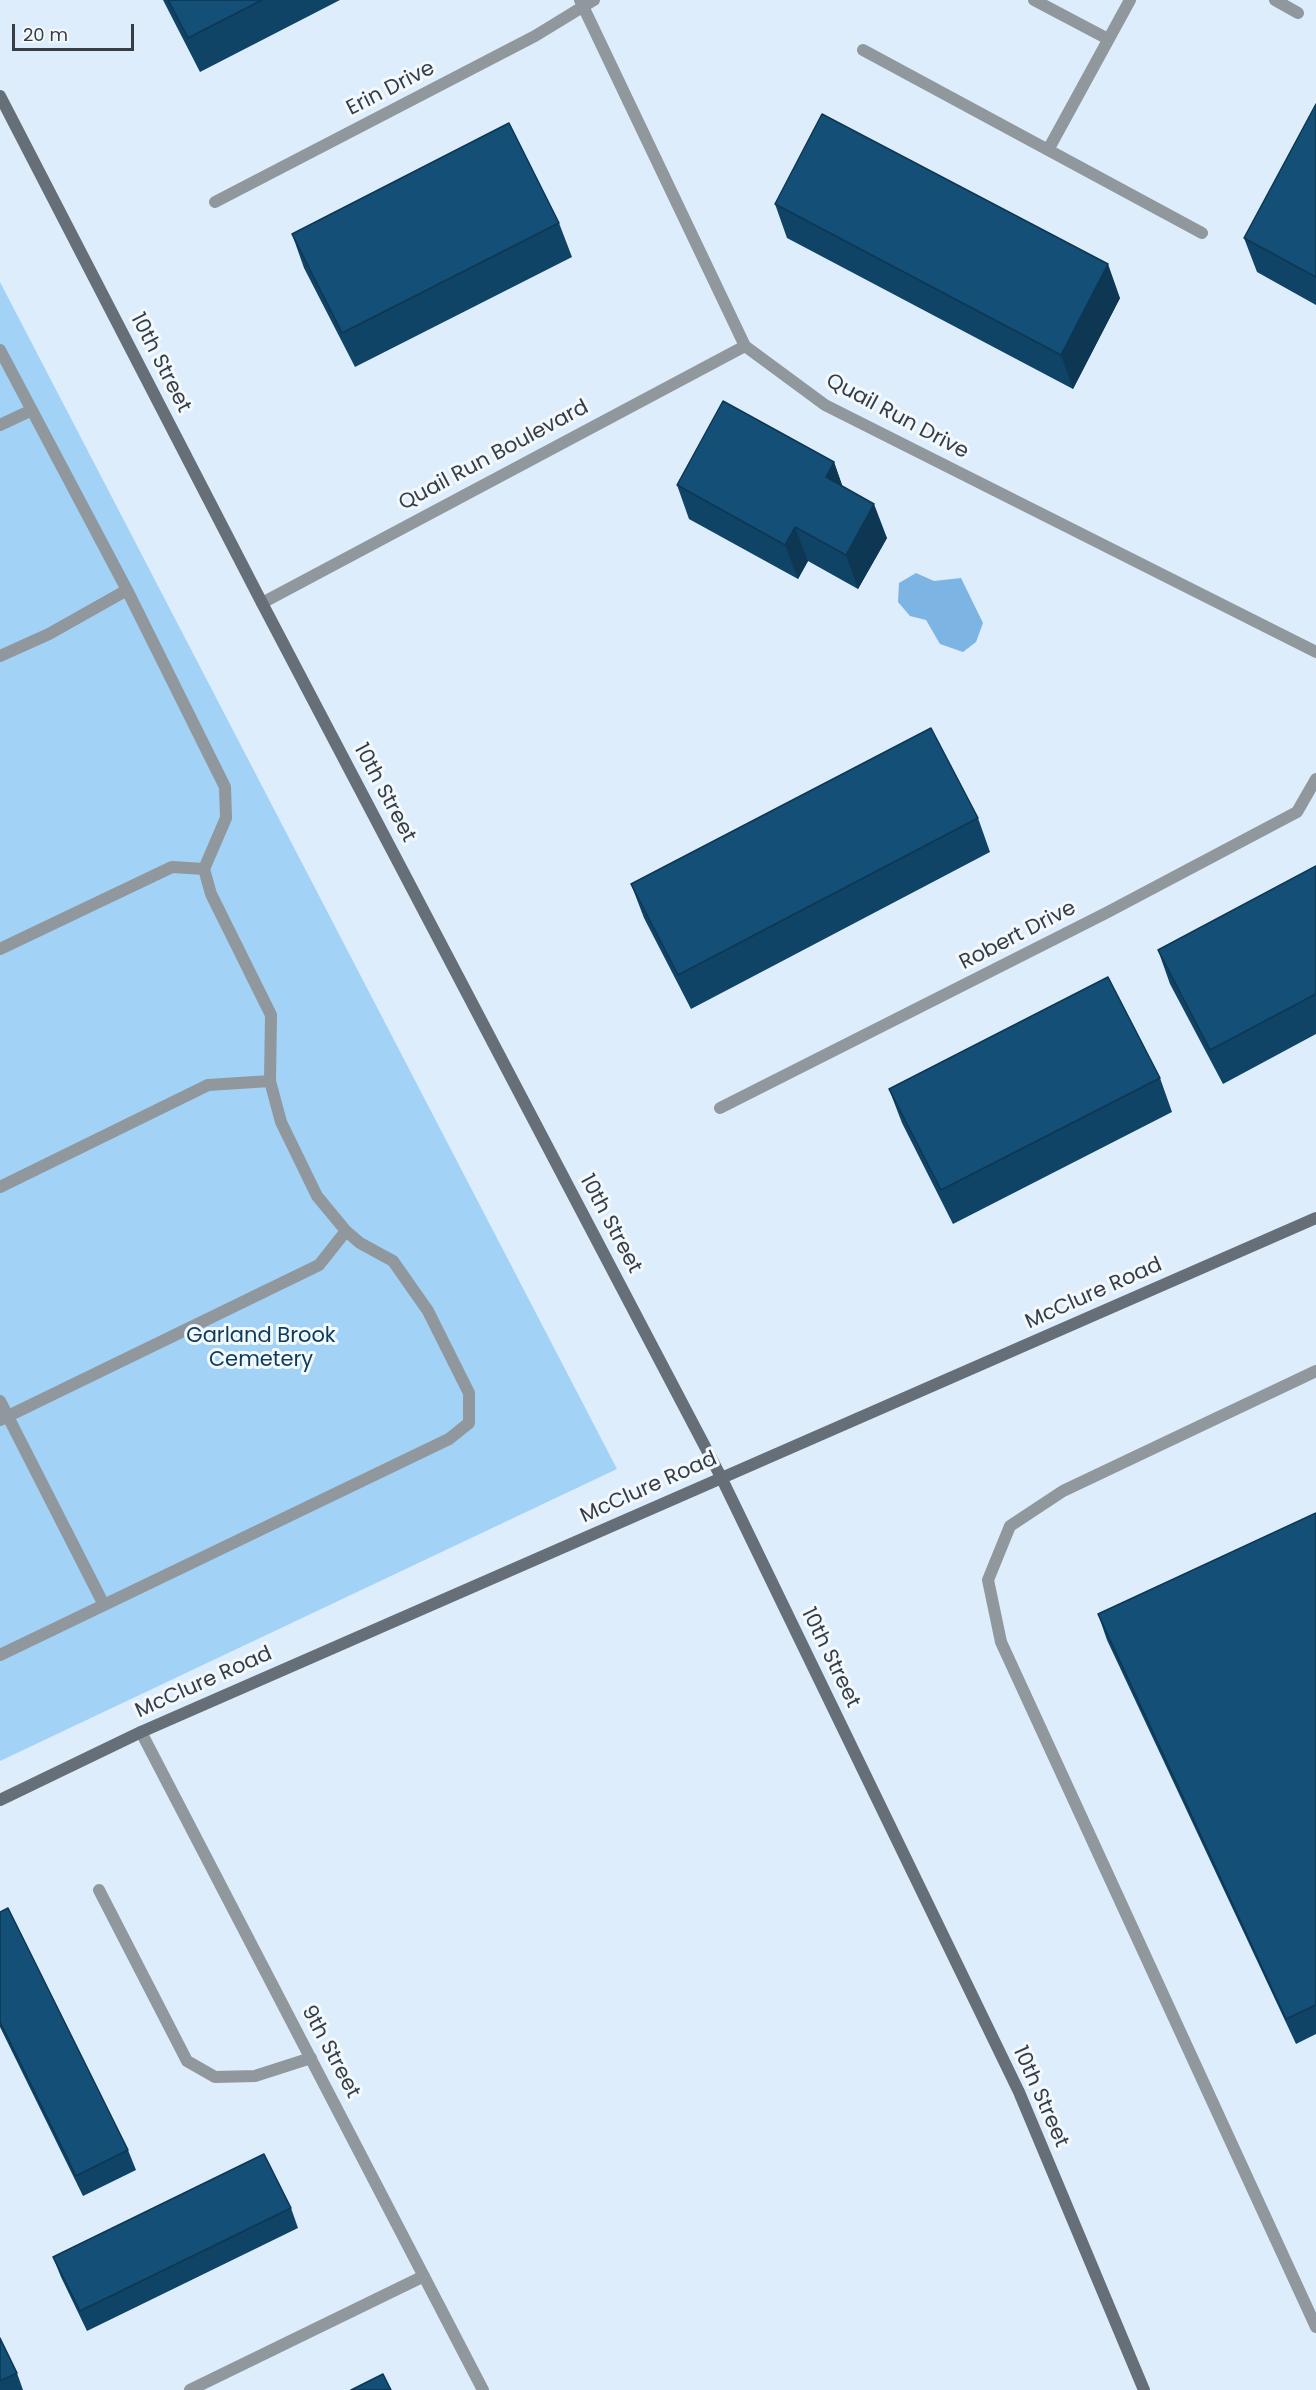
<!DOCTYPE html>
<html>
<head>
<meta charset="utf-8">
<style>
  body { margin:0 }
  #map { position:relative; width:1316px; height:2390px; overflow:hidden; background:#ddedfb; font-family:Poppins,sans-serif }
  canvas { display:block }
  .scale { position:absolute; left:12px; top:24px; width:122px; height:27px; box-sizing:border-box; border:3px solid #373d43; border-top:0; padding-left:8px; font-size:18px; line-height:21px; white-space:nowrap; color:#373d43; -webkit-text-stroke:4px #f2f9fe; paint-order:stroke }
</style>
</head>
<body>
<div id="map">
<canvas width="1316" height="2390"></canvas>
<div class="scale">20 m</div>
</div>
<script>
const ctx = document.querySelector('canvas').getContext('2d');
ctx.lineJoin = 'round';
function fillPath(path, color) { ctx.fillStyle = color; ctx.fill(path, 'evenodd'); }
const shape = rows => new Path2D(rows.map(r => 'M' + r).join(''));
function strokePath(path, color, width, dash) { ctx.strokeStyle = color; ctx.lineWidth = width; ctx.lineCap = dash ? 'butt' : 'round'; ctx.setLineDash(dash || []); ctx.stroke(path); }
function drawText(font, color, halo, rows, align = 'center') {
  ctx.font = font + ' Poppins,sans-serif'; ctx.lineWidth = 6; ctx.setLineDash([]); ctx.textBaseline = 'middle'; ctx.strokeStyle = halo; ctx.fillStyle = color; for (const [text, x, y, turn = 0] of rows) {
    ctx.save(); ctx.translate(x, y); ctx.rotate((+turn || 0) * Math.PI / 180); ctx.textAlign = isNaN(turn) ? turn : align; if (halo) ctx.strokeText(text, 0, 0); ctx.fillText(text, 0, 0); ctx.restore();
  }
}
const green = shape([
  [0,282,617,1469,0,1761]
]);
const water = shape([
  [916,573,934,581,961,578,983,623,976,642,963,652,940,644,926,620,910,616,898,602,899,583]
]);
const lane = shape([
  [1034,0,1108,39],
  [1275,0,1298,13],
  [863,50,1202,233],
  [1048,150,1130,0],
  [215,202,535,36,594,0],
  [0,350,127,590,225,787,226,818,204,869,211,894,271,1015,270,1081,281,1122,317,1196,346,1231,360,1243,393,1261,428,1311,469,1393,469,1423,449,1439,0,1655],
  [0,425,32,410],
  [0,656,49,634,127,590],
  [0,949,172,867,204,869],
  [720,1108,1106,913,1297,812,1316,779],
  [0,1187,208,1085,270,1081],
  [1316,1371,1063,1491,1010,1526,988,1580,1001,1642,1316,2327],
  [0,1401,104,1605],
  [0,1420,319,1265,346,1231],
  [99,1890,187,2061,215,2077,255,2076,311,2058]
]);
const street = shape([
  [580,0,745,346,825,405,1316,652],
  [262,603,745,346],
  [141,1732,483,2390],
  [190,2390,424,2276]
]);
const secondary = shape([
  [0,96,262,603,721,1477,1019,2092,1144,2390],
  [0,1800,141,1732,1316,1218]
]);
const wall = shape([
  [163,0,340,0,200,72],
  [1316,104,1316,305,1257,272,1244,238],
  [775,204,1120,298,1073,389,787,238],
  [559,223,572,257,355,367,304,268,292,234],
  [834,462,842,486,887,538,858,589,808,561,798,579,689,519,677,485],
  [978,818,990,852,691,1009,644,918,631,884],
  [1316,866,1316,1034,1223,1084,1170,984,1158,950],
  [1160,1078,1172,1112,953,1224,902,1123,889,1089],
  [1316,1513,1316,2034,1296,2044,1107,1640,1098,1614],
  [0,1912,128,2150,136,2170,83,2196,0,2027],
  [291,2208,298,2228,87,2331,61,2277,53,2257],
  [0,2338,17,2373,23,2390,0,2390]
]);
const shadedWall = shape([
  [1108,264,1120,298,1073,389,1061,355],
  [834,462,846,496,826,477],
  [874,504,887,538,858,589,846,555],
  [795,527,808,561,798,579,785,545]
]);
const building = shape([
  [168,0,262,0,188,38,168,0],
  [1316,104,1316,277,1244,238,1316,104],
  [822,114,1108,264,1061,355,775,204,822,114],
  [509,123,559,223,342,333,292,234,509,123],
  [723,401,834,462,826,477,874,504,846,555,795,527,785,545,677,485,723,401],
  [931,728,978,818,678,975,631,884,931,728],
  [1316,866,1316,994,1210,1050,1158,950,1316,866],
  [1108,977,1160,1078,941,1190,889,1089,1108,977],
  [1316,1513,1316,2005,1286,2019,1098,1614,1316,1513],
  [8,1908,128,2150,76,2176,0,2022,0,1912,8,1908],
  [264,2154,291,2208,80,2311,53,2257,264,2154],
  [0,2338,17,2373,0,2381,0,2338],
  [383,2374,391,2390,351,2390,383,2374]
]);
const streetNames = [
  ["Erin Drive",391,89,-27],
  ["10th Street",160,363,63],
  ["Quail Run Drive",897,417,28],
  ["Quail Run Boulevard",494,456,-28],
  ["10th Street",384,793,62],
  ["Robert Drive",1018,936,-27],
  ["10th Street",610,1224,62],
  ["McClure Road",1094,1294,-24],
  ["McClure Road",649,1488,-24],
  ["10th Street",830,1658,64],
  ["McClure Road",204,1683,-24],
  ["9th Street",330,2052,62],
  ["10th Street",1040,2097,66]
];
const parkNames = [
  ["Garland Brook",261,1337],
  ["Cemetery",261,1361]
];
fillPath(green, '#a3d2f7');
fillPath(water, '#7cb5e3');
strokePath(lane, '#90979d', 12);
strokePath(street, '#90979d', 12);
strokePath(secondary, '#666f77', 12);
fillPath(wall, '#104466');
fillPath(shadedWall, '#0d3753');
fillPath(building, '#134f77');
strokePath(building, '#0d3753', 1.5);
drawText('21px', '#373d43', '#f2f9fe', streetNames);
drawText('21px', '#0f3b5a', '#f2f9fe', parkNames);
</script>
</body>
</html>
